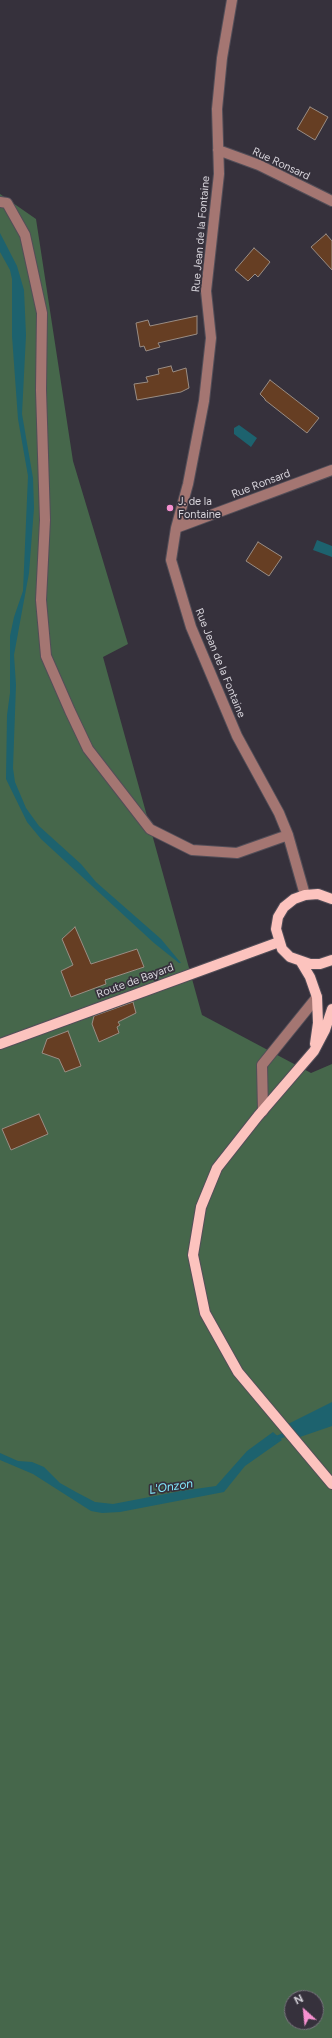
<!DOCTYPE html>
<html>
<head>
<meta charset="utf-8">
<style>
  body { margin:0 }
  #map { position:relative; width:332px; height:2038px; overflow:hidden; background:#36313c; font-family:Figtree,sans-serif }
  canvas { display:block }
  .north { position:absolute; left:284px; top:1990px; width:40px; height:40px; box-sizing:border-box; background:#36313c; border:1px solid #76727b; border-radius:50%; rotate:333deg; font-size:11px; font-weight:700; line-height:16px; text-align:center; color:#d6d3da }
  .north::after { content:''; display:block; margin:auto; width:14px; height:18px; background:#f690d0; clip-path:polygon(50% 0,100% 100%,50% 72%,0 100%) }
</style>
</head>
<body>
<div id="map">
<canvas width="332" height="2038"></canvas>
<div class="north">N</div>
</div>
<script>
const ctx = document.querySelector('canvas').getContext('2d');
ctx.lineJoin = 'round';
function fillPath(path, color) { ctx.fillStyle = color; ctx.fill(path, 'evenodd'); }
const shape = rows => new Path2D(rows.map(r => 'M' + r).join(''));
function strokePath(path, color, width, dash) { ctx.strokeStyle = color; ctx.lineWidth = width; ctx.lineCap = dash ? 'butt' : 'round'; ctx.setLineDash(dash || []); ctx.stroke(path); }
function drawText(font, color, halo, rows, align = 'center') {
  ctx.font = font + ' Figtree,sans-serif'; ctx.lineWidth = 3.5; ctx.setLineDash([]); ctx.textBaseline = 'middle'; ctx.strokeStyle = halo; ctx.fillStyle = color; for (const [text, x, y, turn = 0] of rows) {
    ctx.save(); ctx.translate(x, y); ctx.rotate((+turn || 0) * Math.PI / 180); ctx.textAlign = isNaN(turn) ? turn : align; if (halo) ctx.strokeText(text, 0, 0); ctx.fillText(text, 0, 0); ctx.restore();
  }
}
const green = shape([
  [0,194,36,219,73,461,128,644,103,657,202,1015,311,1073,332,1064,332,2038,0,2038],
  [292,1998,316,1998,316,2022,292,2022]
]);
const water = shape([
  [0,233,17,266,24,290,26,335,22,414,33,478,34,508,29,573,14,655,16,685,13,768,15,782,26,808,39,826,81,864,96,882,161,939,181,963,179,963,154,943,41,839,27,822,6,779,7,715,10,693,10,636,14,617,23,591,28,476,18,419,12,336,12,279,10,270,0,252],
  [239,425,257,438,251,447,234,434,234,428],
  [317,540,332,546,332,557,313,550],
  [332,1402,332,1426,300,1437,288,1424],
  [273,1432,282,1440,245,1466,224,1492,120,1512,102,1513,91,1511,33,1474,0,1460,0,1453,18,1461,32,1462,44,1467,60,1483,76,1492,95,1502,113,1504,181,1491,216,1486,247,1451]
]);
const stream = shape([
  [274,1439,289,1433]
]);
const building = shape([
  [310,107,328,117,315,140,297,129,310,107],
  [326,234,332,241,332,270,311,247,326,234],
  [254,248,270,262,258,277,255,274,248,281,235,270,254,248],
  [197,316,197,334,158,343,160,347,146,351,144,346,140,347,136,323,148,320,150,326,197,316],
  [171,366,173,372,186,368,189,388,181,392,137,400,134,384,148,382,146,377,159,374,158,369,171,366],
  [270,380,319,418,307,433,265,400,265,399,260,394,270,380],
  [258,542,282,557,269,576,246,561,258,542],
  [75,927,91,964,137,949,144,967,105,980,106,984,71,997,61,971,73,965,62,939,75,927],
  [133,1002,136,1013,118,1022,120,1025,117,1027,119,1033,99,1042,92,1024,94,1016,133,1002],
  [68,1031,81,1066,65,1072,59,1059,42,1053,47,1039,68,1031],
  [39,1114,48,1134,11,1150,2,1129,39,1114]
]);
const minor = shape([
  [232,0,222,58,217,109,219,174,206,291,211,338,204,401,188,484,176,528,171,560,191,627,237,736,279,813,288,835,305,895],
  [218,150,259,165,332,201],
  [0,202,7,203,25,235,42,313,41,390,45,520,41,600,46,656,70,711,88,749,150,829,192,850,237,853,288,835],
  [176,528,332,470],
  [263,1111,262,1065,317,997]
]);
const major = shape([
  [332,899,318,894,305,895,294,899,284,907,278,917,276,929,282,949,290,957,310,964,320,964,332,960],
  [301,962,310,977,317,997,318,1023,315,1044],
  [332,1009,325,1030,314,1051,258,1116,217,1168,201,1207,193,1255,205,1313,238,1372,332,1484],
  [0,1044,279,942]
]);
const markers = [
  [170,508,4,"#f690d0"]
];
const streetNames = [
  ["Rue Ronsard",281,164,25],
  ["Rue Jean de la Fontaine",201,234,-85],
  ["Rue Ronsard",261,484,-21],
  ["Rue Jean de la Fontaine",220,663,68],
  ["Route de Bayard",135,981,-20]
];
const poiNames = [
  ["J. de la",178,502],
  ["Fontaine",178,515]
];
const waterNames = [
  ["L'Onzon",171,1487,-9]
];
fillPath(green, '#46674b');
fillPath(water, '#1d626e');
strokePath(stream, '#1d626e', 4.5);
fillPath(building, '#663e23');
strokePath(building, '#9a8d84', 1);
strokePath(minor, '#534e58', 12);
strokePath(major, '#534e58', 12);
strokePath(minor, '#a47672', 10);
strokePath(major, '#fcc3be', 10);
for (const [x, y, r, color] of markers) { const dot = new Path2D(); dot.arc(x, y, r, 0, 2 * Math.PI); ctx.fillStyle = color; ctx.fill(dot); strokePath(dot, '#36313c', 1.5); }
drawText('11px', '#d6d3da', '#36313c', streetNames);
drawText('11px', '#d6d3da', '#36313c', poiNames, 'left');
drawText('italic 12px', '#82e8fc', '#36313c', waterNames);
</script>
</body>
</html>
